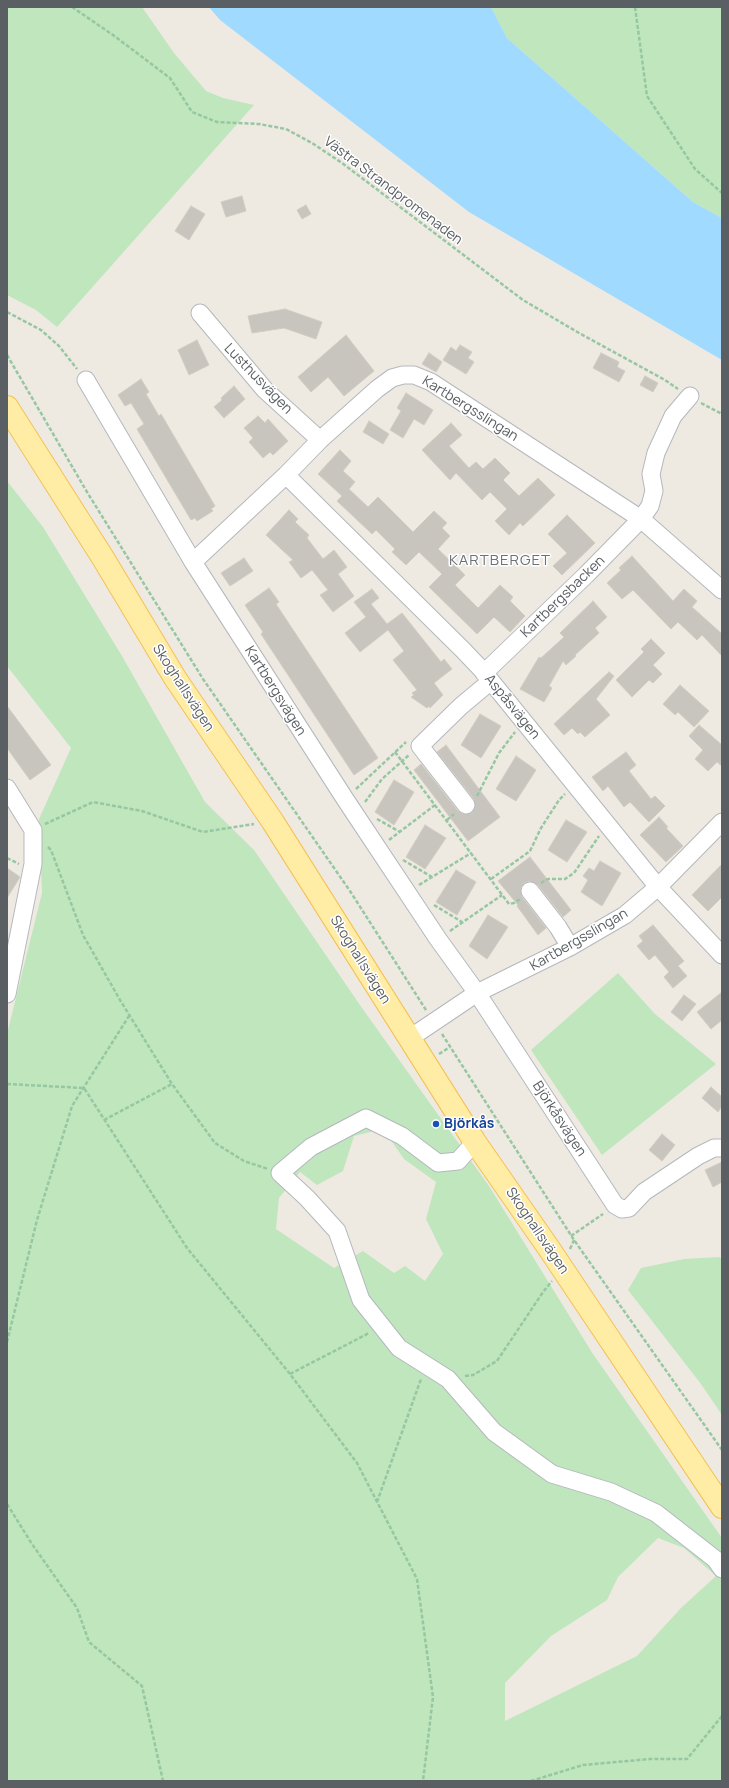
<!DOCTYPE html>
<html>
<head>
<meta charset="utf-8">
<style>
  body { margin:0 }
  #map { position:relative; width:729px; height:1788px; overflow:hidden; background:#eeeae2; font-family:Manrope,sans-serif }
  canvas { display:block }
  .frame { position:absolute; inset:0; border:8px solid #5a5f63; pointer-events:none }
</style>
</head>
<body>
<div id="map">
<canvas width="729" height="1788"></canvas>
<div class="frame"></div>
</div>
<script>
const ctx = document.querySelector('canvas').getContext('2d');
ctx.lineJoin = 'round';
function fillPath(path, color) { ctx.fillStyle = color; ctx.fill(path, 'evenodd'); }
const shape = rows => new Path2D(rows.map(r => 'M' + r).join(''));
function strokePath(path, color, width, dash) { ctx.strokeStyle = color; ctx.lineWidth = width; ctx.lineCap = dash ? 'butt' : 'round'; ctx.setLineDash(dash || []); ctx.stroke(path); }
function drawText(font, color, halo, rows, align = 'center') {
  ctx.font = font + ' Manrope,sans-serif'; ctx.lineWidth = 3; ctx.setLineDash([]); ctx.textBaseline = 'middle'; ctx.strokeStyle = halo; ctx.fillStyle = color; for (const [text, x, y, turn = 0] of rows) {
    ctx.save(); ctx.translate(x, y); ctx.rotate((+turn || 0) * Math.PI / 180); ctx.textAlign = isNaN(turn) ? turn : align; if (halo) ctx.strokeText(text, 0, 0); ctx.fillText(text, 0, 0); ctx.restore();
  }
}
const green = shape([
  [7,7,142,7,174,53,206,91,223,98,254,105,57,327,36,310,7,295],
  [491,7,722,7,722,218,693,202,507,38],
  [7,481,43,527,122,656,205,802,254,850,362,1008,489,1186,593,1354,722,1538,722,1781,7,1781,7,1034,42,893,39,819,71,748,7,666],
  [383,1129,404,1159,436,1182,426,1219,443,1254,425,1281,405,1266,394,1273,363,1251,334,1268,276,1229,279,1198,300,1172,317,1185,343,1171,354,1136],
  [658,1538,684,1548,716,1576,681,1608,637,1656,505,1721,505,1683,551,1636,607,1600,618,1577],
  [618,973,655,1014,716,1064,602,1155,531,1050],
  [719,1257,722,1259,722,1415,701,1384,628,1290,641,1268,684,1259]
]);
const water = shape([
  [209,7,491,7,507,38,693,202,722,218,722,360,469,212,220,20]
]);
const building = shape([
  [242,196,246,211,226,217,221,202,242,196],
  [306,205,311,214,302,219,297,210,306,205],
  [191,206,205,214,189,240,175,231,191,206],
  [285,309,322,322,316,339,284,328,252,333,248,316,285,309],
  [346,335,374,371,344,396,328,377,311,392,298,377,346,335],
  [197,340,209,365,189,375,178,350,197,340],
  [460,345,472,352,468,358,474,362,466,374,443,360,451,347,456,351,460,345],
  [429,353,442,362,436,372,422,364,429,353],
  [601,353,619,362,617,367,625,371,619,382,593,368,601,353],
  [645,376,658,383,653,392,640,385,645,376],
  [141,379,149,392,146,394,159,416,161,414,215,506,211,509,213,511,197,521,195,518,191,520,137,429,144,424,131,403,125,406,118,395,141,379],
  [234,386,245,399,224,418,214,407,222,400,221,398,234,386],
  [406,393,433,410,424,425,414,419,403,438,390,430,401,411,397,408,406,393],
  [258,416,265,423,268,419,288,441,273,455,270,452,263,458,249,442,253,438,244,428,258,416],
  [369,421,389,434,383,444,363,432,369,421],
  [451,423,462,435,449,446,469,468,476,462,483,469,495,458,510,473,503,480,519,496,538,478,555,495,523,526,520,523,509,535,495,521,507,509,490,492,482,500,456,473,450,480,422,450,451,423],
  [340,450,351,461,343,471,355,482,349,489,368,507,378,497,413,532,434,511,447,523,442,528,450,536,438,549,465,575,455,585,478,608,500,585,513,597,510,601,525,616,510,632,494,617,477,634,429,587,442,574,419,552,406,565,392,552,395,549,376,530,372,534,337,501,342,496,318,474,340,450],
  [289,510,298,519,295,522,309,535,307,538,323,559,334,550,347,567,338,574,354,596,333,612,320,595,328,590,312,570,301,578,289,562,293,560,266,535,289,510],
  [567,515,595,543,562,575,553,566,567,553,548,534,567,515],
  [632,556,673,601,684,589,697,601,692,607,722,634,722,656,702,635,697,640,678,622,671,629,633,590,622,599,607,583,621,570,619,568,632,556],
  [244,558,253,571,230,586,221,573,244,558],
  [269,588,279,602,276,604,378,758,354,775,261,634,263,632,245,605,269,588],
  [372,589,379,598,371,604,387,624,402,613,441,662,444,659,452,669,434,683,443,695,430,708,429,706,427,708,411,697,414,695,412,693,417,690,393,660,404,651,388,630,360,652,345,633,366,617,354,602,372,589],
  [593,601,607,617,595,628,599,633,575,655,576,656,566,665,563,661,549,686,552,688,544,702,520,689,539,657,541,658,564,637,560,633,593,601],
  [651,639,665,653,653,665,662,674,653,683,649,680,632,697,616,680,644,652,641,649,651,639],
  [609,672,614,676,596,699,610,715,585,737,580,732,578,734,572,728,564,735,554,724,609,672],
  [680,685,709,711,694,727,678,712,675,715,663,704,680,685],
  [7,706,51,765,30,780,7,748,7,706],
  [480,714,501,726,481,758,461,745,480,714],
  [699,725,722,745,722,766,717,762,708,771,695,759,703,750,689,736,699,725],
  [446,745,500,817,468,841,414,770,421,764,458,811,463,814,472,813,475,808,474,799,437,752,446,745],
  [626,752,636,765,629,771,651,799,655,796,665,806,649,822,630,802,624,807,608,786,603,791,592,777,626,752],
  [516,756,536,770,516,801,496,789,516,756],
  [394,780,414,792,394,825,375,812,394,780],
  [659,817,668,827,666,828,683,846,666,862,640,835,659,817],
  [566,820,587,832,567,862,548,850,566,820],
  [425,825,446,838,425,869,406,857,425,825],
  [530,857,571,910,563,917,538,885,529,881,524,883,521,888,522,897,546,928,538,935,517,906,518,905,498,881,530,857],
  [600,861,621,873,602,906,581,892,588,880,583,876,589,868,594,871,600,861],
  [722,864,722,897,708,911,692,895,722,864],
  [7,868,20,877,7,898,7,868],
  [456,870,476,882,457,915,436,902,456,870],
  [488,915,508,927,487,959,469,946,488,915],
  [653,925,684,961,678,966,687,976,673,988,664,977,669,972,655,955,649,960,637,946,643,941,639,936,653,925],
  [722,992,722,1020,711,1029,697,1012,722,992],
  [684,995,696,1004,682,1021,671,1012,684,995],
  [711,1087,722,1097,722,1106,718,1112,702,1098,711,1087],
  [662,1134,675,1145,662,1161,649,1150,662,1134],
  [722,1162,722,1182,713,1187,705,1170,722,1162]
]);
const path = shape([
  [72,7,113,35,170,78,192,112,217,122,259,124,286,129,312,143,342,163,523,300,579,333,665,380,678,389],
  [635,7,647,96,695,169,722,193],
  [7,312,41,330,59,346,77,369],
  [7,355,87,492,203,679,350,891,426,1010],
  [701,403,722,414],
  [395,752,509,904,514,903,520,899],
  [356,789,406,742],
  [477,796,499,753,515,732],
  [365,802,382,779,409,755],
  [377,819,400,832],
  [447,820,454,814],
  [45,824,93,802,142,811,203,832,254,824],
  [389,840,435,805],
  [48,847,51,850,83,935,120,1000,172,1084,215,1143,244,1161,268,1169],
  [7,858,19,864],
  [403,860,432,877],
  [491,879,530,851,541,828,559,800,565,794],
  [541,883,548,879,565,879,574,873,599,836],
  [419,885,471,853],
  [434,905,462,922],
  [450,931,502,895],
  [442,1034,574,1240,722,1450],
  [439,1054,450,1047],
  [7,1084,84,1088,187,1248,290,1374,357,1463,417,1579,433,1697,423,1781],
  [104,1120,172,1084],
  [571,1236,603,1214],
  [570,1249,574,1240],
  [7,1342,37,1220,72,1106,129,1016],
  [290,1374,369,1333],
  [465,1376,473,1375,497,1361,543,1292,552,1281],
  [377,1502,421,1379],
  [7,1504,32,1544,77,1608,89,1642,142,1686,163,1781],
  [531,1781,583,1765,650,1759,687,1759,722,1716]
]);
const minor = shape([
  [200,313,265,390,320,440],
  [86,380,193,562,345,799,438,939,477,993,570,947,625,915,658,887,722,822],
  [286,475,463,650,482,670,658,887,722,955],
  [193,562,286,475,320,440,377,389,392,378,403,375,414,375,431,382,641,519,722,590],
  [484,673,586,575,641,519,650,506,654,491,651,474,656,453,673,416,690,396],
  [7,788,33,830,33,864,7,994],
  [466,805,420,746,461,706,491,681],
  [530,891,558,927,570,947],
  [410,1038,477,993,615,1205,622,1209,629,1208,644,1192,698,1156,714,1148,722,1148],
  [475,1142,458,1161,438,1163,402,1136,366,1118,311,1147,280,1173,307,1198,337,1231,361,1300,399,1348,448,1379,494,1432,552,1474,611,1492,656,1513,715,1559,722,1569]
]);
const major = shape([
  [7,407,103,558,175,678,273,822,475,1142,550,1250,722,1507]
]);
const markers = [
  [436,1124,4,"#1a4fb4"]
];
const streetNames = [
  ["Västra Strandpromenaden",393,191,37],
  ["Lusthusvägen",258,379,46],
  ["Kartbergsslingan",470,409,32],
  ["Kartbergsbacken",563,597,-44],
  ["Skoghallsvägen",183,688,57],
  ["Kartbergsvägen",275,691,58],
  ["Aspåsvägen",512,707,51],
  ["Kartbergsslingan",579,940,-30],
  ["Skoghallsvägen",360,960,58],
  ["Björkåsvägen",559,1119,57],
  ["Skoghallsvägen",537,1231,56]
];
const transitNames = [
  ["Björkås",444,1124]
];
const neighbourhoodNames = [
  ["KARTBERGET",500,561]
];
fillPath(green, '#bfe6bd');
fillPath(water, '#a0daff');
fillPath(building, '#c8c5bf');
strokePath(building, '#d2ccc0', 1);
strokePath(minor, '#b4b8bd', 19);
strokePath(major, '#f5c053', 24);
strokePath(path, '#96c7a2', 2.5, [4, 2]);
strokePath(minor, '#fff', 17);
strokePath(major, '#ffeca5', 22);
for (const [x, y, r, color] of markers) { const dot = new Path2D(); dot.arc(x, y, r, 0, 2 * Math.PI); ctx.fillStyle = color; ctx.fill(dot); strokePath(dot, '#fff', 1.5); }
drawText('14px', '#5a5f63', '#fff', streetNames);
drawText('bold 14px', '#164399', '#fff', transitNames, 'left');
ctx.letterSpacing = '1px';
drawText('15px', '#6b7175', '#fff', neighbourhoodNames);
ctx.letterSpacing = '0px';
</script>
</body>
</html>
